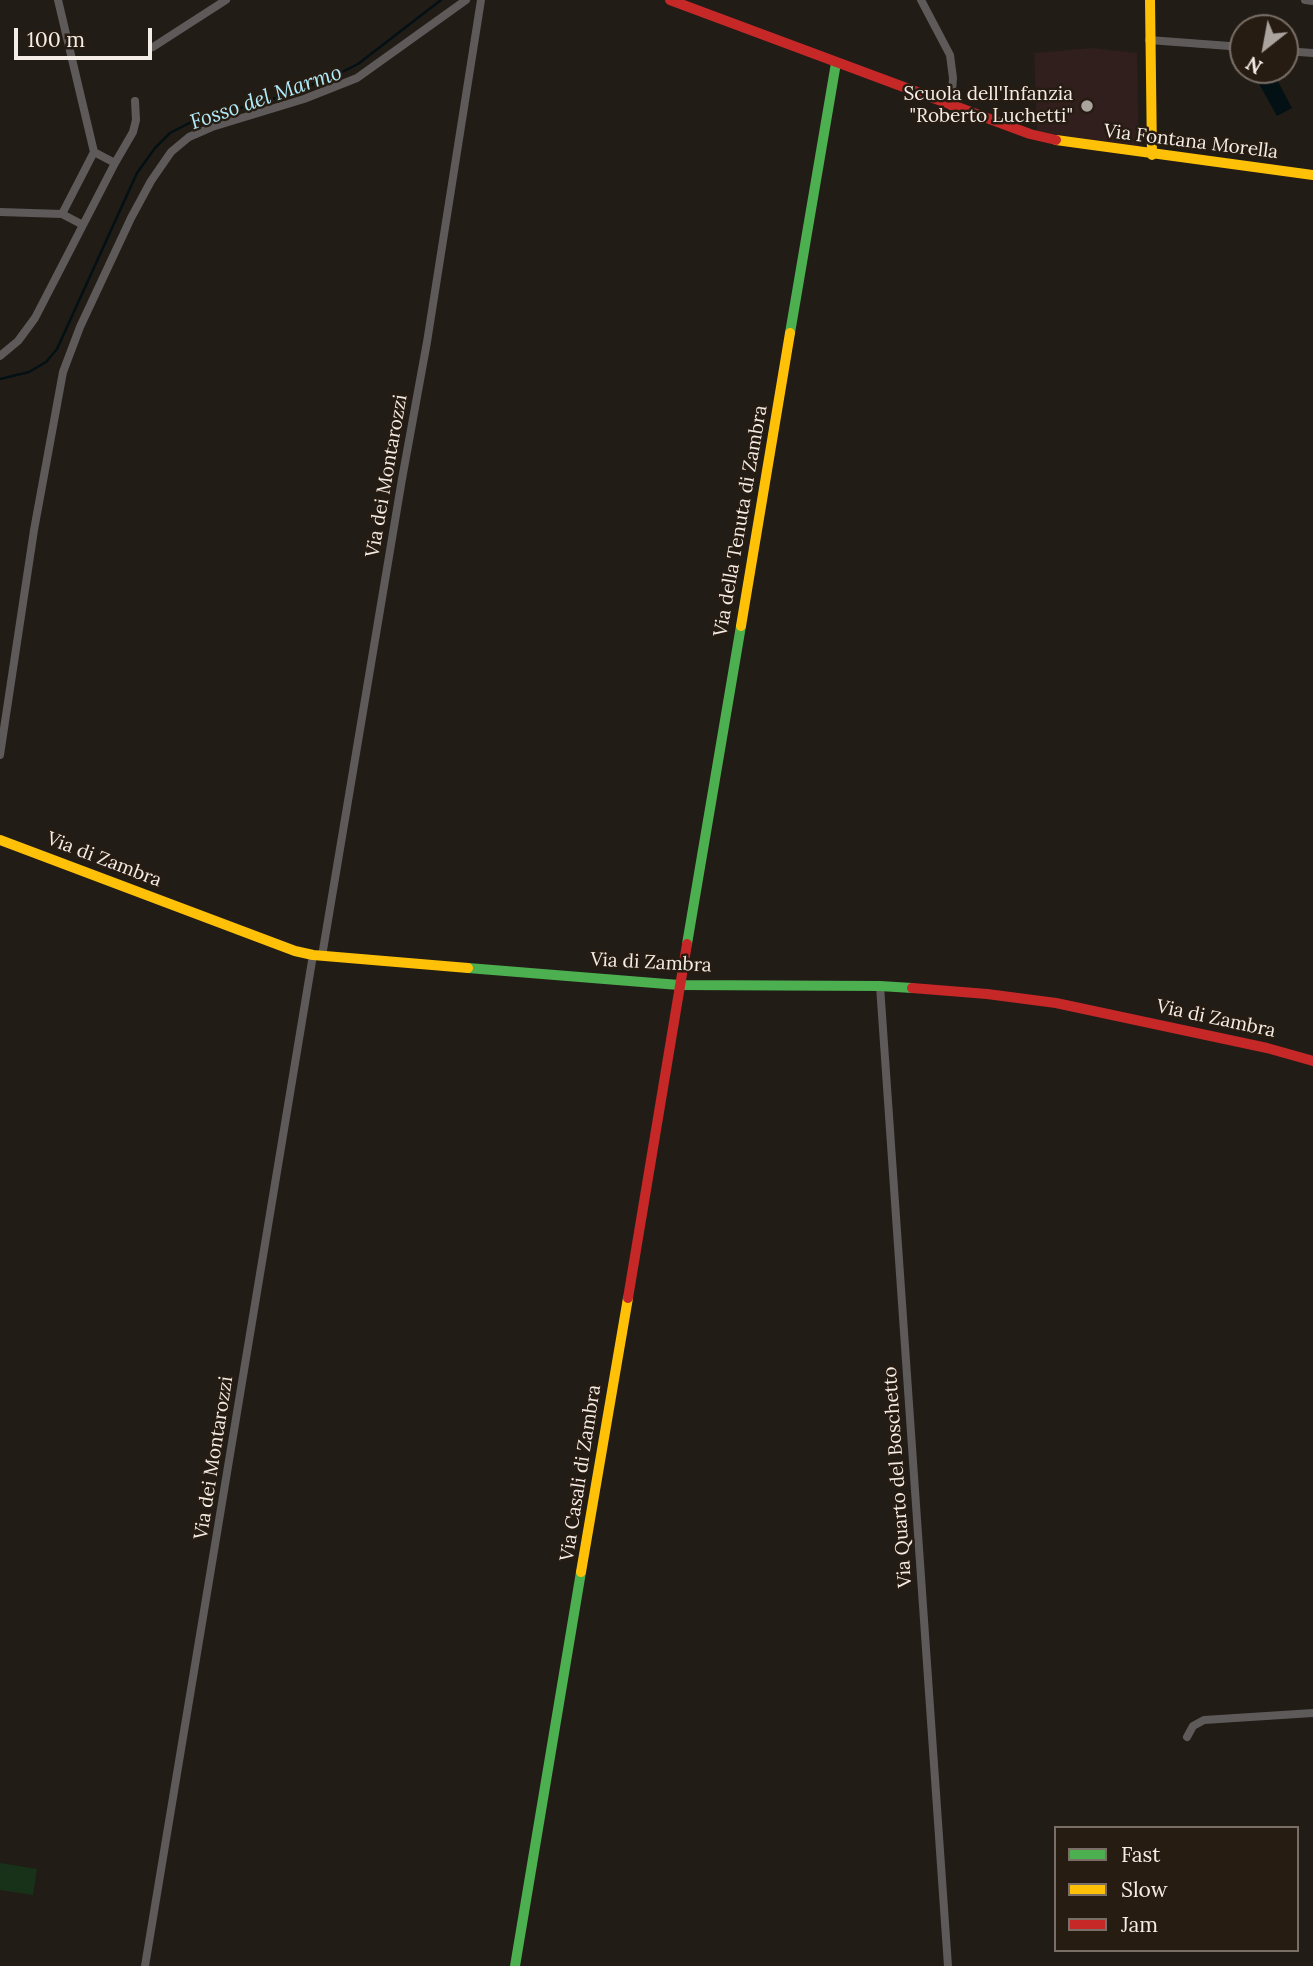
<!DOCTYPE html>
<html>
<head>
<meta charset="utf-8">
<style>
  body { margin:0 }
  #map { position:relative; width:1313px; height:1966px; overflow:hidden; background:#221c17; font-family:Lora,serif }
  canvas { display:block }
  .legend { position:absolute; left:1054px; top:1826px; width:245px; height:126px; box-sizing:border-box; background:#271c12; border:2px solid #796f67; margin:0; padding:9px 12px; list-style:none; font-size:21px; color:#f4ece6 }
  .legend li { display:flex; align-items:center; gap:14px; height:35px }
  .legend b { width:35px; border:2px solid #796f67 }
  .north { position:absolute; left:1229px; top:14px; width:70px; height:70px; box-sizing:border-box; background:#271c12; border:2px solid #796f67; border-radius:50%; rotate:211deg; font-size:19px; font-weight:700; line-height:28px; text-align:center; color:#f4ece6 }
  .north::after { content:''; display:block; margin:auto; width:24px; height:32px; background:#aaa39e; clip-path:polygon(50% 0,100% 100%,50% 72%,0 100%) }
  .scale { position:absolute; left:14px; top:28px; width:138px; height:32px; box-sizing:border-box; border:4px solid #f4ece6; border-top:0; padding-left:9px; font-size:21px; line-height:24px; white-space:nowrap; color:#f4ece6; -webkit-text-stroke:5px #271c12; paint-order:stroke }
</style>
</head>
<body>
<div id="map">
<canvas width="1313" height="1966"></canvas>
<ul class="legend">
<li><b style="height:9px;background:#4caf50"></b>Fast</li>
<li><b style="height:9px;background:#ffc107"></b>Slow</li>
<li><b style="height:9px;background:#c62828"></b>Jam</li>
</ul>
<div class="north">N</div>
<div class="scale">100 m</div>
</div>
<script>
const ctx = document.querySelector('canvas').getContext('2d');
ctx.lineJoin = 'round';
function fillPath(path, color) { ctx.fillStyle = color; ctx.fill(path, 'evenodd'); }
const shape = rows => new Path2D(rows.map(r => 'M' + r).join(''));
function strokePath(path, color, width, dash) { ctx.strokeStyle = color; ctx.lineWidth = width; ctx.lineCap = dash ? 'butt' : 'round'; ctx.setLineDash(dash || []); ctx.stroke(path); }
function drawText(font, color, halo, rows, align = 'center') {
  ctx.font = font + ' Lora,serif'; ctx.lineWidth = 5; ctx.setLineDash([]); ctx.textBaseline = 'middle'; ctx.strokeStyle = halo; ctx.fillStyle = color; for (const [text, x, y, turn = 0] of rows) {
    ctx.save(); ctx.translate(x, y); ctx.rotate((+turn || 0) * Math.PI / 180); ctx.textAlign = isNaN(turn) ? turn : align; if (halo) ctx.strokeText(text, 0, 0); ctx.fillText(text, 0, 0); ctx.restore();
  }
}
const education = shape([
  [1092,48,1137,53,1139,147,1078,142,1037,131,1034,53]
]);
const green = shape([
  [0,1863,37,1869,33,1895,0,1890]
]);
const water = shape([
  [1275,76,1292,108,1277,116,1259,84]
]);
const stream = shape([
  [0,379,29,372,46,362,57,349,137,173,155,148,170,133,195,120,221,111,257,105,334,76,358,64,441,0]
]);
const street = shape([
  [58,0,94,152],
  [921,0,950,55,953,78,951,106],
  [1305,0,1313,1],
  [1149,40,1243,47],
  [153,47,226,0],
  [1285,51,1313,53],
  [115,163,133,132,136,120,135,101],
  [0,212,62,214,83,225,115,163,94,152,62,214],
  [0,356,18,341,35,318,83,225],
  [0,755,34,530,63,372,80,327,131,218,151,181,171,152,189,137,212,127,304,99,357,78,466,0],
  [322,956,402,479,427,342,481,0],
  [880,986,948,1966],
  [1187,1737,1193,1726,1204,1720,1313,1713],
  [145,1966,313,955]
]);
const fast = shape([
  [790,333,836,63],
  [687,944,741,626],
  [468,968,679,985,880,986,912,988],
  [515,1966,581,1572]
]);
const slow = shape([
  [1150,0,1152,155],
  [1056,140,1313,175],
  [741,626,790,333],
  [0,840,295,951,313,955,468,968],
  [581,1572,628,1298]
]);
const jam = shape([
  [670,0,1030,134,1056,140],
  [912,988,987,994,1056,1003,1267,1048,1313,1061],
  [628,1298,687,944]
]);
const markers = [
  [1087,106,7,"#aaa39e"]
];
const poiNames = [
  ["Scuola dell'Infanzia",1073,95],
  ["\"Roberto Luchetti\"",1073,117]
];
const streetNames = [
  ["Via Fontana Morella",1191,142,7],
  ["Via dei Montarozzi",387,476,-80],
  ["Via della Tenuta di Zambra",741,521,-80],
  ["Via di Zambra",104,860,21],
  ["Via di Zambra",651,963,3],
  ["Via di Zambra",1216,1019,12],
  ["Via dei Montarozzi",214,1458,-81],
  ["Via Casali di Zambra",581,1473,-81],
  ["Via Quarto del Boschetto",898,1477,-94]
];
const waterNames = [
  ["Fosso del Marmo",266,98,-19]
];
fillPath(education, '#301f1c');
fillPath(green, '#183119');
fillPath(water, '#031114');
strokePath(stream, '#031114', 2.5);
strokePath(street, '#5d5a59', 8);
strokePath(fast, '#4caf50', 10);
strokePath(slow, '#ffc107', 10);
strokePath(jam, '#c62828', 10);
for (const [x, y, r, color] of markers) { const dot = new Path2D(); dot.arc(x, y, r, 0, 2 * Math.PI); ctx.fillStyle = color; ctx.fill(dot); strokePath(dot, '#271c12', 2.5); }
drawText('19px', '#f4ece6', '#271c12', poiNames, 'right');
drawText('19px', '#f4ece6', '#271c12', streetNames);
drawText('italic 21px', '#afedfc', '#271c12', waterNames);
</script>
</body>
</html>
